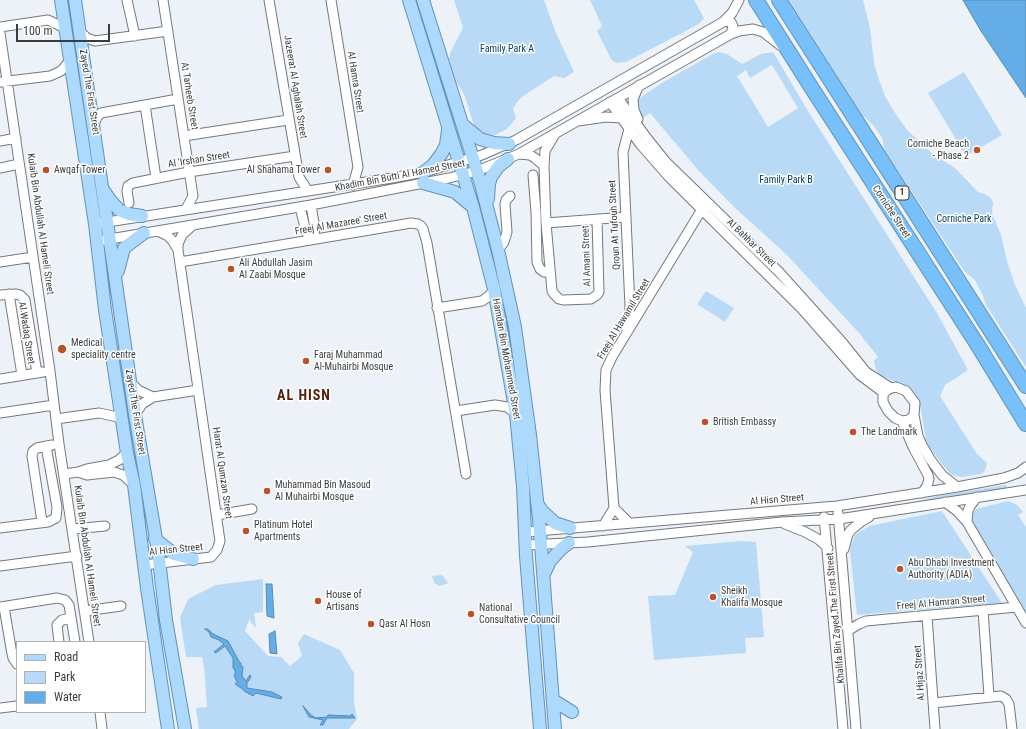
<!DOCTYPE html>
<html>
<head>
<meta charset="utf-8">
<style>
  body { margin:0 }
  #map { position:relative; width:1026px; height:729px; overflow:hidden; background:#ecf2f7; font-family:"Roboto Condensed",sans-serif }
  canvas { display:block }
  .legend { position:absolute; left:16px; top:641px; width:130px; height:72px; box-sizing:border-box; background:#fff; border:1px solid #b0b1b2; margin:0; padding:5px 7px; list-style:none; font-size:12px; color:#3a3d3e }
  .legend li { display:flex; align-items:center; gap:8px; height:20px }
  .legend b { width:20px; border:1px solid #b0b1b2 }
  .scale { position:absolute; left:16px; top:24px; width:94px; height:18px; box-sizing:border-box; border:2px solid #3a3d3e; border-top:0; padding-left:5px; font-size:12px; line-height:14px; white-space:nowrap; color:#3a3d3e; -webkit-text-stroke:3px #fff; paint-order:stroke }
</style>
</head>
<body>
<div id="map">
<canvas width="1026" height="729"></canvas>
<ul class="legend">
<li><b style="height:5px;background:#add9fc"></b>Road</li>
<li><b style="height:11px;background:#b9daf6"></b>Park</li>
<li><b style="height:11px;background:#64ade6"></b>Water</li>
</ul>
<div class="scale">100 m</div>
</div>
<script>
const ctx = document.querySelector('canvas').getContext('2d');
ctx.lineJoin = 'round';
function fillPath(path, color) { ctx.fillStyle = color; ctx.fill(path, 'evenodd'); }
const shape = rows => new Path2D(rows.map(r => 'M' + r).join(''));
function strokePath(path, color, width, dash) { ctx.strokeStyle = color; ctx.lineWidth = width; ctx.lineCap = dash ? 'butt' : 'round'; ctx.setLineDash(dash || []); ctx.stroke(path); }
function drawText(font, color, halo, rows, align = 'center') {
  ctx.font = font + ' "Roboto Condensed",sans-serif'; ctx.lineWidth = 3; ctx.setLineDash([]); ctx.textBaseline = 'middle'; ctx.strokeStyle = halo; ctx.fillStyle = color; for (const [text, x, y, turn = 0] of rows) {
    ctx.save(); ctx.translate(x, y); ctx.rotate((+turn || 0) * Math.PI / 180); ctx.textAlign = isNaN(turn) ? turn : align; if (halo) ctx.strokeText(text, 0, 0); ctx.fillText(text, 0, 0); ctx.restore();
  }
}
const green = shape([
  [454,0,544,0,556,33,574,72,564,78,554,76,523,96,517,102,513,109,516,118,507,129,495,135,484,134,475,129,464,94,456,82,449,60,450,53,463,28],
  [590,0,694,0,704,18,699,24,626,62,616,63,611,59,597,31,602,26],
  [789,0,863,0,870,28,874,63,879,80,885,96,897,116,908,131,922,144,934,155,955,168,978,192,985,194,991,198,993,203,992,213,1001,235,1007,261,1015,285,1026,308,1026,367,986,305,983,296,975,280,965,272,885,151,882,138,873,125,862,115],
  [718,52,727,54,742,64,761,54,773,52,808,111,937,313,968,370,945,385,940,396,977,454,987,463,985,471,981,474,962,477,952,475,946,469,929,447,926,440,921,410,916,395,907,387,880,375,876,370,874,361,878,357,859,333,786,254,734,207,699,171,650,113,641,119,639,115,638,99,665,81,713,54],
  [772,65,798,108,768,127,737,76,746,70,750,78],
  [964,72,1002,135,966,156,928,93],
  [706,291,734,308,725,322,697,304],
  [1005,485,1007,486,1006,489,906,505,937,496],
  [1008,501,1017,505,1023,512,1018,515,1026,527,1026,619,972,522,973,513,976,509],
  [942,511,1002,603,857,615,850,551,851,545,855,535,869,526],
  [741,541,756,542,764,637,745,638,746,653,654,660,648,596,675,595,693,552,685,546],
  [442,575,448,583,440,586,434,583,432,576],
  [263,579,263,612,254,613,256,628,250,621,250,618,245,631,268,656,281,657,290,666,302,656,298,643,304,634,340,650,354,673,354,702,357,719,349,729,199,729,196,708,207,707,204,666,202,657,186,657,180,618,188,599,216,585]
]);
const water = shape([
  [963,0,1026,0,1026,98,981,31,963,0],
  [266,584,272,584,274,618,267,616,266,584],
  [205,629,208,629,213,634,228,641,240,663,241,663,241,666,243,667,242,676,246,681,250,675,251,677,247,683,247,688,272,692,282,697,281,699,256,693,253,696,244,691,244,690,235,684,237,682,234,675,235,674,235,670,233,668,233,658,225,646,216,653,214,652,224,644,219,640,211,637,209,632,205,629],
  [275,631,277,654,270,653,269,634,275,631],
  [303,706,311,715,316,718,327,717,328,715,350,716,352,714,355,718,327,718,323,725,320,725,323,720,309,717,303,706]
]);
const minor = shape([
  [127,0,135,36],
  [163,0,193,196,186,209],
  [269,0,299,177,308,191],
  [331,0,358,167,353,185],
  [723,22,730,21,732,24,733,27,731,34],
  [0,27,48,20,65,28],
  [79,31,87,38,95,41,168,31],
  [0,33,50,371,59,444,89,642],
  [0,82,50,76,61,71,70,61],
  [618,98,646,137,666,162,779,272,842,342,866,372,891,388],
  [610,102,640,144,668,176,802,309,860,375,884,393],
  [145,105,156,178],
  [638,119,634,110,633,99,639,85],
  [578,121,606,117,621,118],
  [94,125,97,117,101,113,178,99],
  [555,134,545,151,544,166,546,223,552,291,554,294,559,299,563,300,591,299,597,295,599,292,597,219],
  [184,136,288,120],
  [0,141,16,138],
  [519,154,530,155,535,158,544,166],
  [0,168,19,164],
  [533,175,536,212,537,262,540,269,544,272,550,272],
  [129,203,127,191,128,186,133,183,189,172,295,156],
  [300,207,306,232,309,237,313,238,315,229,311,205],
  [101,223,392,178,424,172,482,155,516,140,723,22,732,13,739,0],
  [546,223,626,217],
  [158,231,168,236,172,240,178,250],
  [104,240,311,205,449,178,477,171,519,154,731,34,739,31,753,29,763,32,781,46],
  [498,250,504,242,507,232,505,204,506,200,510,196],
  [0,262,33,257],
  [180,262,411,223,418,224,421,226,423,229,427,243,466,474],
  [9,294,22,375],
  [0,295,16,294,20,295,25,300,37,373],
  [437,308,482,301,489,296,494,289],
  [627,330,630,307,623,152,629,129],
  [0,379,43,372],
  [130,382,138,390,153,397],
  [896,387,906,391,915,403,914,415,909,420,902,421,895,418,888,411,883,402,883,395,886,391,891,388,896,387],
  [456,411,495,405,507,407,516,414],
  [0,413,54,405],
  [135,415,142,404,153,397,198,390],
  [914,415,918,436,922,445,930,459,942,475,957,487],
  [56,419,99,413,122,418],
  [902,421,913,447,928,475,929,479,927,486,922,493],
  [78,472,87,475,114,472,123,475,134,485],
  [64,474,78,472,87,469,109,465,119,460,127,453],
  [945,502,957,511,967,522,1026,623],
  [614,508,629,523],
  [838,513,856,729],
  [217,515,252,509],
  [824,517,843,729],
  [42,522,32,456,33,451,37,448,52,445],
  [967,522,968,511,970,506,977,497],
  [785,524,805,532,818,539,828,548],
  [603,526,614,508,605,390,606,370,612,357,699,214,705,207],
  [0,528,48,522,56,518,57,507,46,446],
  [73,529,105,526],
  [525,532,837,506,957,487,1004,478,1018,473,1026,467],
  [526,545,588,542,782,522,839,519,1026,490],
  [844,549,848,534,851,530,862,521,869,517],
  [144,565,211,557,217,550,220,541,178,250,178,244,182,235,192,226],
  [0,566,77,556],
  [0,607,57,598,65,600,69,605,75,642],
  [4,607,12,654,13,658,17,664],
  [983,610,989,696],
  [85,611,121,606],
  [927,616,935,729],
  [849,630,859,624,866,621,1017,607],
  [59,642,57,625,62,620,71,618],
  [933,703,1001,696,1006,699,1009,704,1012,729],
  [0,708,17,706],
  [100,712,102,729]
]);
const major = shape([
  [61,0,95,224,105,310,127,453,134,485,147,588,168,729],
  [75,0,135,415,158,551,166,620,185,729],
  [409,0,473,207,494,289,516,414,523,486,526,556,540,729],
  [423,0,481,184,498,250,515,327,530,435,539,519,555,729],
  [463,125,480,139,494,143,509,144],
  [424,172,433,165,442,153,446,145,448,130],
  [423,183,455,192,473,207],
  [104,191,110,200,119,210,129,214,142,216],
  [488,199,489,184,491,177,499,166,508,159],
  [118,271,124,248,144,233],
  [537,503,542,511,555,523,570,528],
  [155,539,174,554,193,559],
  [544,574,550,561,561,549,569,543],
  [553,700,572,712]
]);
const highway = shape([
  [756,0,813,90,977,344,1026,424],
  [779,0,1026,386]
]);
const markers = [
  [977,150,4,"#b85326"],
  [46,170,4,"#b85326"],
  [328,170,4,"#b85326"],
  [231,269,4,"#b85326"],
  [62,349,5,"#b85326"],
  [306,361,4,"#b85326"],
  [705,422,4,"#b85326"],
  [853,432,4,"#b85326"],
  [267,491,4,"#b85326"],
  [246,531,4,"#b85326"],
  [900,569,4,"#b85326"],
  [713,597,4,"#b85326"],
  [318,601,4,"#b85326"],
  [471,614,4,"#b85326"],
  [371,624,4,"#b85326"]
];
const shields = [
  [902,193,14]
];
const shieldNames = [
  ["1",902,193]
];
const parkNames = [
  ["Family Park A",507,49],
  ["Family Park B",786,180],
  ["Corniche Park",964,219]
];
const streetNames = [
  ["Al Hamra Street",355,82,81],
  ["Jazeerat Al Aghalah Street",295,87,81],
  ["Zayed The First Street",89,92,81],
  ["At Tarheeb Street",189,96,81],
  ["Al 'Irshan Street",199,160,-9],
  ["Khadim Bin Butti Al Hamed Street",400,176,-11],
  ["Corniche Street",891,212,57],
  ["Kulaib Bin Abdullah Al Hameli Street",40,224,82],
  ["Freej Al Mazaree' Street",341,224,-10],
  ["Qroun At Tufouh Street",615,225,-93],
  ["Al Bahhar Street",751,243,44],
  ["Al Amani Street",587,256,-92],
  ["Freej Al Hawamil Street",624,319,-59],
  ["Al Wadaq Street",26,333,81],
  ["Hamdan Bin Mohammed Street",506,359,80],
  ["Zayed The First Street",135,412,81],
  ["Harat Al Qumzan Street",222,473,82],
  ["Al Hisn Street",777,500,-5],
  ["Al Hisn Street",176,550,-6],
  ["Kulaib Bin Abdullah Al Hameli Street",87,556,82],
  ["Freej Al Hamran Street",941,603,-5],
  ["Khalifa Bin Zayed The First Street",836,618,-95],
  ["Al Hijaz Street",920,673,-94]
];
const poiNames = [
  ["Corniche Beach",969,144,"right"],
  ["- Phase 2",969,156,"right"],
  ["Awqaf Tower",54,170],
  ["Al Shahama Tower",320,170,"right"],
  ["Ali Abdullah Jasim",239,263],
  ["Al Zaabi Mosque",239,275],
  ["Medical",71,343],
  ["speciality centre",71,355],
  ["Faraj Muhammad",314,355],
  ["Al-Muhairbi Mosque",314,367],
  ["British Embassy",713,422],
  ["The Landmark",861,432],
  ["Muhammad Bin Masoud",275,485],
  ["Al Muhairbi Mosque",275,497],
  ["Platinum Hotel",254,525],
  ["Apartments",254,537],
  ["Abu Dhabi Investment",908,563],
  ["Authority (ADIA)",908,575],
  ["Sheikh",721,591],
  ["Khalifa Mosque",721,603],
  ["House of",326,595],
  ["Artisans",326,607],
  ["National",479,608],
  ["Consultative Council",479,620],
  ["Qasr Al Hosn",379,624]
];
const districtNames = [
  ["AL HISN",304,396]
];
fillPath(green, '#b9daf6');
fillPath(water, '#64ade6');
strokePath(water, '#578bb4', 1);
strokePath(minor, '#74797e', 11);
strokePath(major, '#6292b8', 14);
strokePath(highway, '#6292b8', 16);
strokePath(minor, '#fff', 9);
strokePath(major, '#add9fc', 12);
strokePath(highway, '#77c0fa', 14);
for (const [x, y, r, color] of markers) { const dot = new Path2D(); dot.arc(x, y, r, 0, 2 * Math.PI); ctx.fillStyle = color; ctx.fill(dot); strokePath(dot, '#fff', 1.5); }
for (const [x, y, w] of shields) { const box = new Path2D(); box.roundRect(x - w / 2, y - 7, w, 14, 3); ctx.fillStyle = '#fff'; ctx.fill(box); strokePath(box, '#3a3d3e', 1); }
drawText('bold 9px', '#3a3d3e', null, shieldNames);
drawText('10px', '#064166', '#fff', parkNames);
drawText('10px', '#3a3d3e', '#fff', streetNames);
drawText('10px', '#3a3d3e', '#fff', poiNames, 'left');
ctx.letterSpacing = '1px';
drawText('bold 14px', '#52210c', '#fff', districtNames);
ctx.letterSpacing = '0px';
</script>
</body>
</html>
